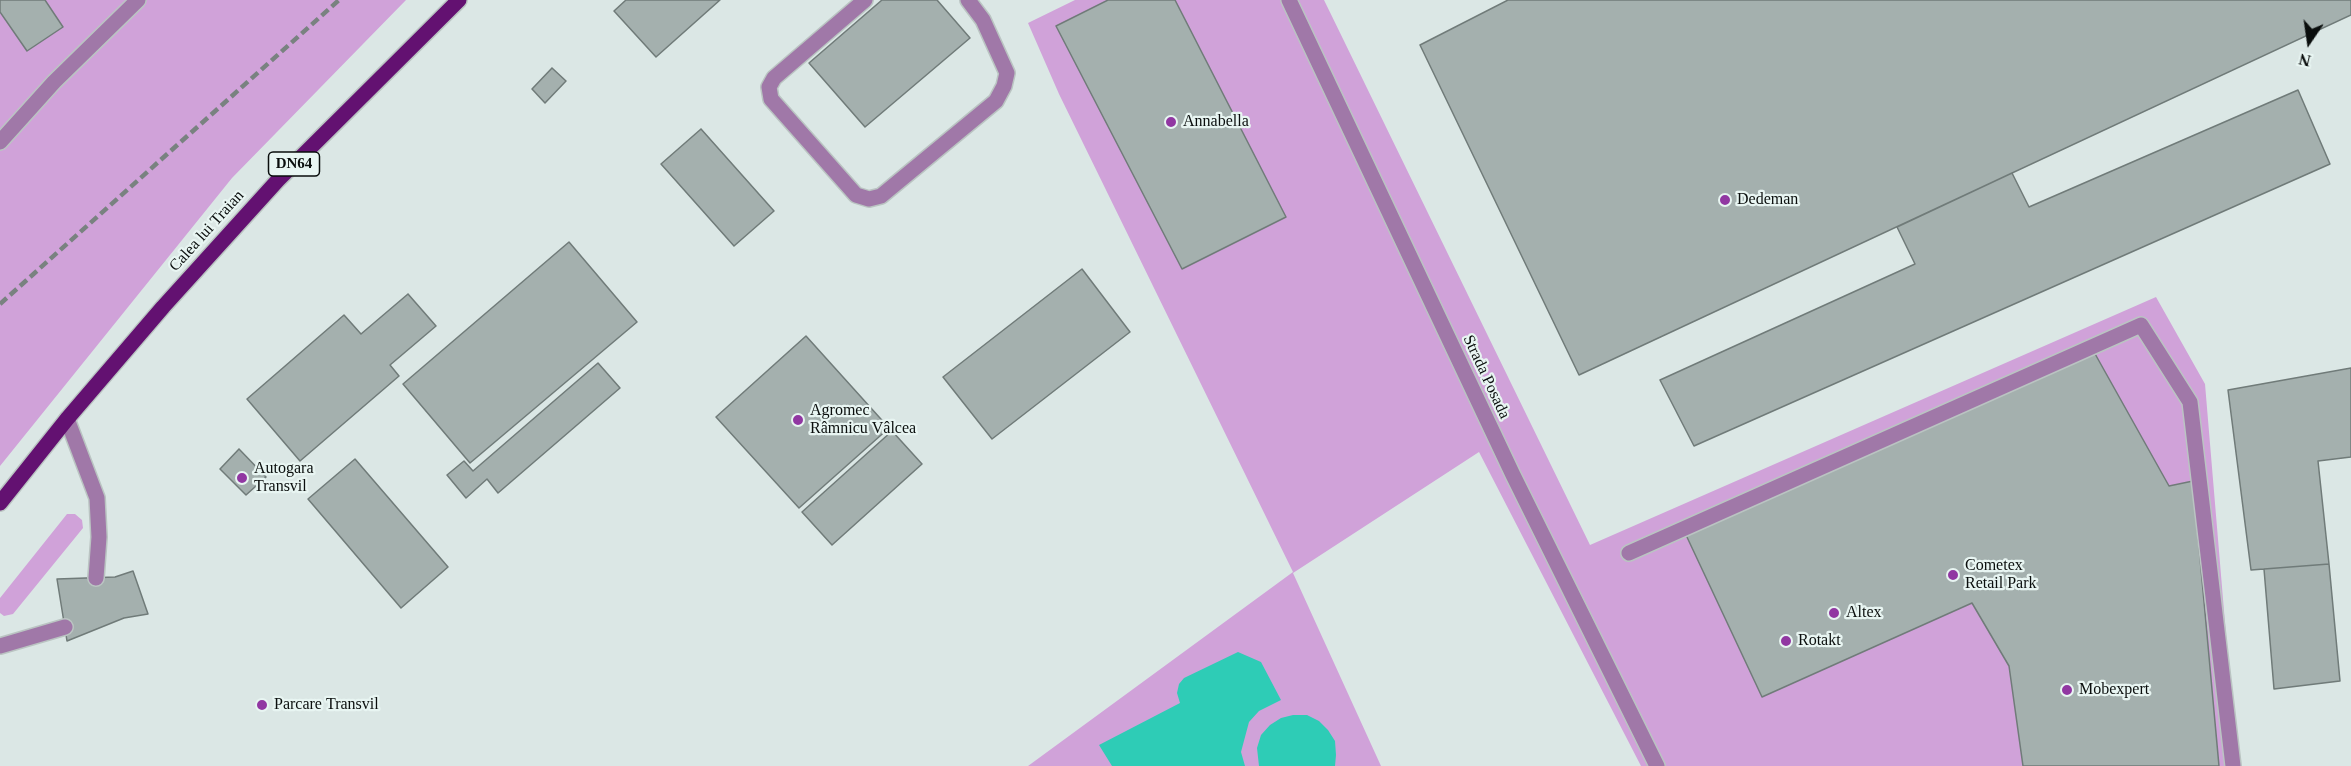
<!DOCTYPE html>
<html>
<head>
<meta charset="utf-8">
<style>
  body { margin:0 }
  #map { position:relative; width:2351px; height:766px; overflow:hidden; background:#dbe7e5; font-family:Georgia,serif }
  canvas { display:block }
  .north { position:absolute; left:2279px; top:12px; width:60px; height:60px; -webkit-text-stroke:4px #e8f5f2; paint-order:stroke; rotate:193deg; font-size:16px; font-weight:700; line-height:24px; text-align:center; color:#0a0e0d }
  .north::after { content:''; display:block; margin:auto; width:21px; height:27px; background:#0a0e0d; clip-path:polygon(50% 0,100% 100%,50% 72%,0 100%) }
</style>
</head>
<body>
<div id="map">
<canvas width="2351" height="766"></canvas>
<div class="north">N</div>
</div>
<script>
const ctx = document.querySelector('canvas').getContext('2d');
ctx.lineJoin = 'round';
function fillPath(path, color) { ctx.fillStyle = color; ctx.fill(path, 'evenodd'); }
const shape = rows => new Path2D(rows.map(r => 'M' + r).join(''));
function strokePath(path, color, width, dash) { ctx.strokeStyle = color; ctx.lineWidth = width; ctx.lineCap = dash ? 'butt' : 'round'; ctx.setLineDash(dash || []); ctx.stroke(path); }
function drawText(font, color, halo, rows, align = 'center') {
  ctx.font = font + ' Georgia,serif'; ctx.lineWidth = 4.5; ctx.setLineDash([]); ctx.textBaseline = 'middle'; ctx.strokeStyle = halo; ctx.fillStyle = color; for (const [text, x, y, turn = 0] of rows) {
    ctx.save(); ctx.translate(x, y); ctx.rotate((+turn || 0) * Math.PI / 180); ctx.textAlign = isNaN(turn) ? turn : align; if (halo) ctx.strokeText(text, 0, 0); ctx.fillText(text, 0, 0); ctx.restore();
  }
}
const green = shape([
  [0,0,406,0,232,178,0,466],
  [1075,0,1324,0,1590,545,2156,297,2205,384,2237,766,1641,766,1479,452,1293,573,1381,766,1028,766,1293,572,1059,94,1028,23],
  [67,514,75,514,82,520,83,528,13,614,4,616,0,613,0,598]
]);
const water = shape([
  [1238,652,1261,662,1281,700,1259,711,1249,722,1241,752,1245,766,1112,766,1099,745,1180,703,1177,693,1179,684,1184,678],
  [1293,715,1307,715,1319,721,1328,730,1335,741,1336,755,1335,766,1259,766,1257,748,1261,735,1270,725,1281,718]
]);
const building = shape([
  [0,0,45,0,63,27,27,51,0,12,0,0],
  [626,0,720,0,656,57,614,11,626,0],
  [882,0,937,0,970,38,865,127,809,63,882,0],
  [1108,0,1175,0,1286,217,1182,269,1056,26,1108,0],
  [1508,0,2351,0,2351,15,1579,375,1420,45,1508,0],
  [552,68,566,81,545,103,532,89,552,68],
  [2298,90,2330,164,1694,446,1660,380,1915,264,1897,227,2012,173,2029,207,2298,90],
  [701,129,774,211,734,246,661,164,701,129],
  [569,242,637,322,470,463,403,384,569,242],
  [1082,269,1130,332,992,439,943,377,1082,269],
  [408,294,436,326,390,365,399,376,300,461,247,399,344,315,361,334,408,294],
  [806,336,889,428,799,508,716,417,806,336],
  [2094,352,2169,486,2193,481,2219,766,2023,766,2009,666,1972,603,1762,697,1686,535,2094,352],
  [598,363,620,388,498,493,487,479,466,498,447,475,464,461,473,471,598,363],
  [2351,368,2351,457,2318,461,2329,564,2251,570,2228,390,2351,368],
  [892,431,922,464,832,545,802,512,892,431],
  [239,449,266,477,246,495,220,469,239,449],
  [355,459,448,567,401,608,308,499,355,459],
  [2329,564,2340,681,2274,689,2264,569,2329,564],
  [133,571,148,614,124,618,67,641,57,579,115,577,133,571]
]);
const service = shape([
  [865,0,774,78,769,87,771,99,856,195,869,199,881,196,996,101,1004,86,1007,73,983,20,968,0],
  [67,419,97,498,99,537,96,578],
  [1629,553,2141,325,2190,402,2233,766],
  [0,646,65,627]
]);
const minor = shape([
  [0,142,54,82,138,0]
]);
const tertiary = shape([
  [1289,0,1513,475,1657,766]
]);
const primary = shape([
  [0,503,67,419,163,307,278,180,459,0]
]);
const rail = shape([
  [0,304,339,0]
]);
const markers = [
  [1171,122,6,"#9137a2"],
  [1725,200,6,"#9137a2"],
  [798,420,6,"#9137a2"],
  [242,478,6,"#9137a2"],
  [1953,575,6,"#9137a2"],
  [1834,613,6,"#9137a2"],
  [1786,641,6,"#9137a2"],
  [2067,690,6,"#9137a2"],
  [262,705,6,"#9137a2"]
];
const shields = [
  [294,164,51]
];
const shieldNames = [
  ["DN64",294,164]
];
const poiNames = [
  ["Annabella",1183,122],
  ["Dedeman",1737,200],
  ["Agromec",810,411],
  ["Râmnicu Vâlcea",810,429],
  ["Autogara",254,469],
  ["Transvil",254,487],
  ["Cometex",1965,566],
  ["Retail Park",1965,584],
  ["Altex",1846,613],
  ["Rotakt",1798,641],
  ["Mobexpert",2079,690],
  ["Parcare Transvil",274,705]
];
const streetNames = [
  ["Calea lui Traian",207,231,-48],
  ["Strada Posada",1486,377,65]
];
fillPath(green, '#d0a2d9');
fillPath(water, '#2eccb6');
fillPath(building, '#a4b0ae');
strokePath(building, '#707b79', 1.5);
strokePath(service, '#bac4c2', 18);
strokePath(minor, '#bac4c2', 18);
strokePath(tertiary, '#bac4c2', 18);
strokePath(primary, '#bac4c2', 18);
strokePath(service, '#a078a8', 15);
strokePath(minor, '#a078a8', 15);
strokePath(tertiary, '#a078a8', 15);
strokePath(primary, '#631171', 15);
strokePath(rail, '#798280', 4.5, [9, 4.5]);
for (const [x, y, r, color] of markers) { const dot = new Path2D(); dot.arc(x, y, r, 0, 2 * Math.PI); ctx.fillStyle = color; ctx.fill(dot); strokePath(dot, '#e8f5f2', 2); }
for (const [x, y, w] of shields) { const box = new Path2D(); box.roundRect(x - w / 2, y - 12, w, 24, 4.5); ctx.fillStyle = '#e8f5f2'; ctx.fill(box); strokePath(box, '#0a0e0d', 1.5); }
drawText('bold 15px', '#0a0e0d', null, shieldNames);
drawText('16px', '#0a0e0d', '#e8f5f2', poiNames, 'left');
drawText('16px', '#0a0e0d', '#e8f5f2', streetNames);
</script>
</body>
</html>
